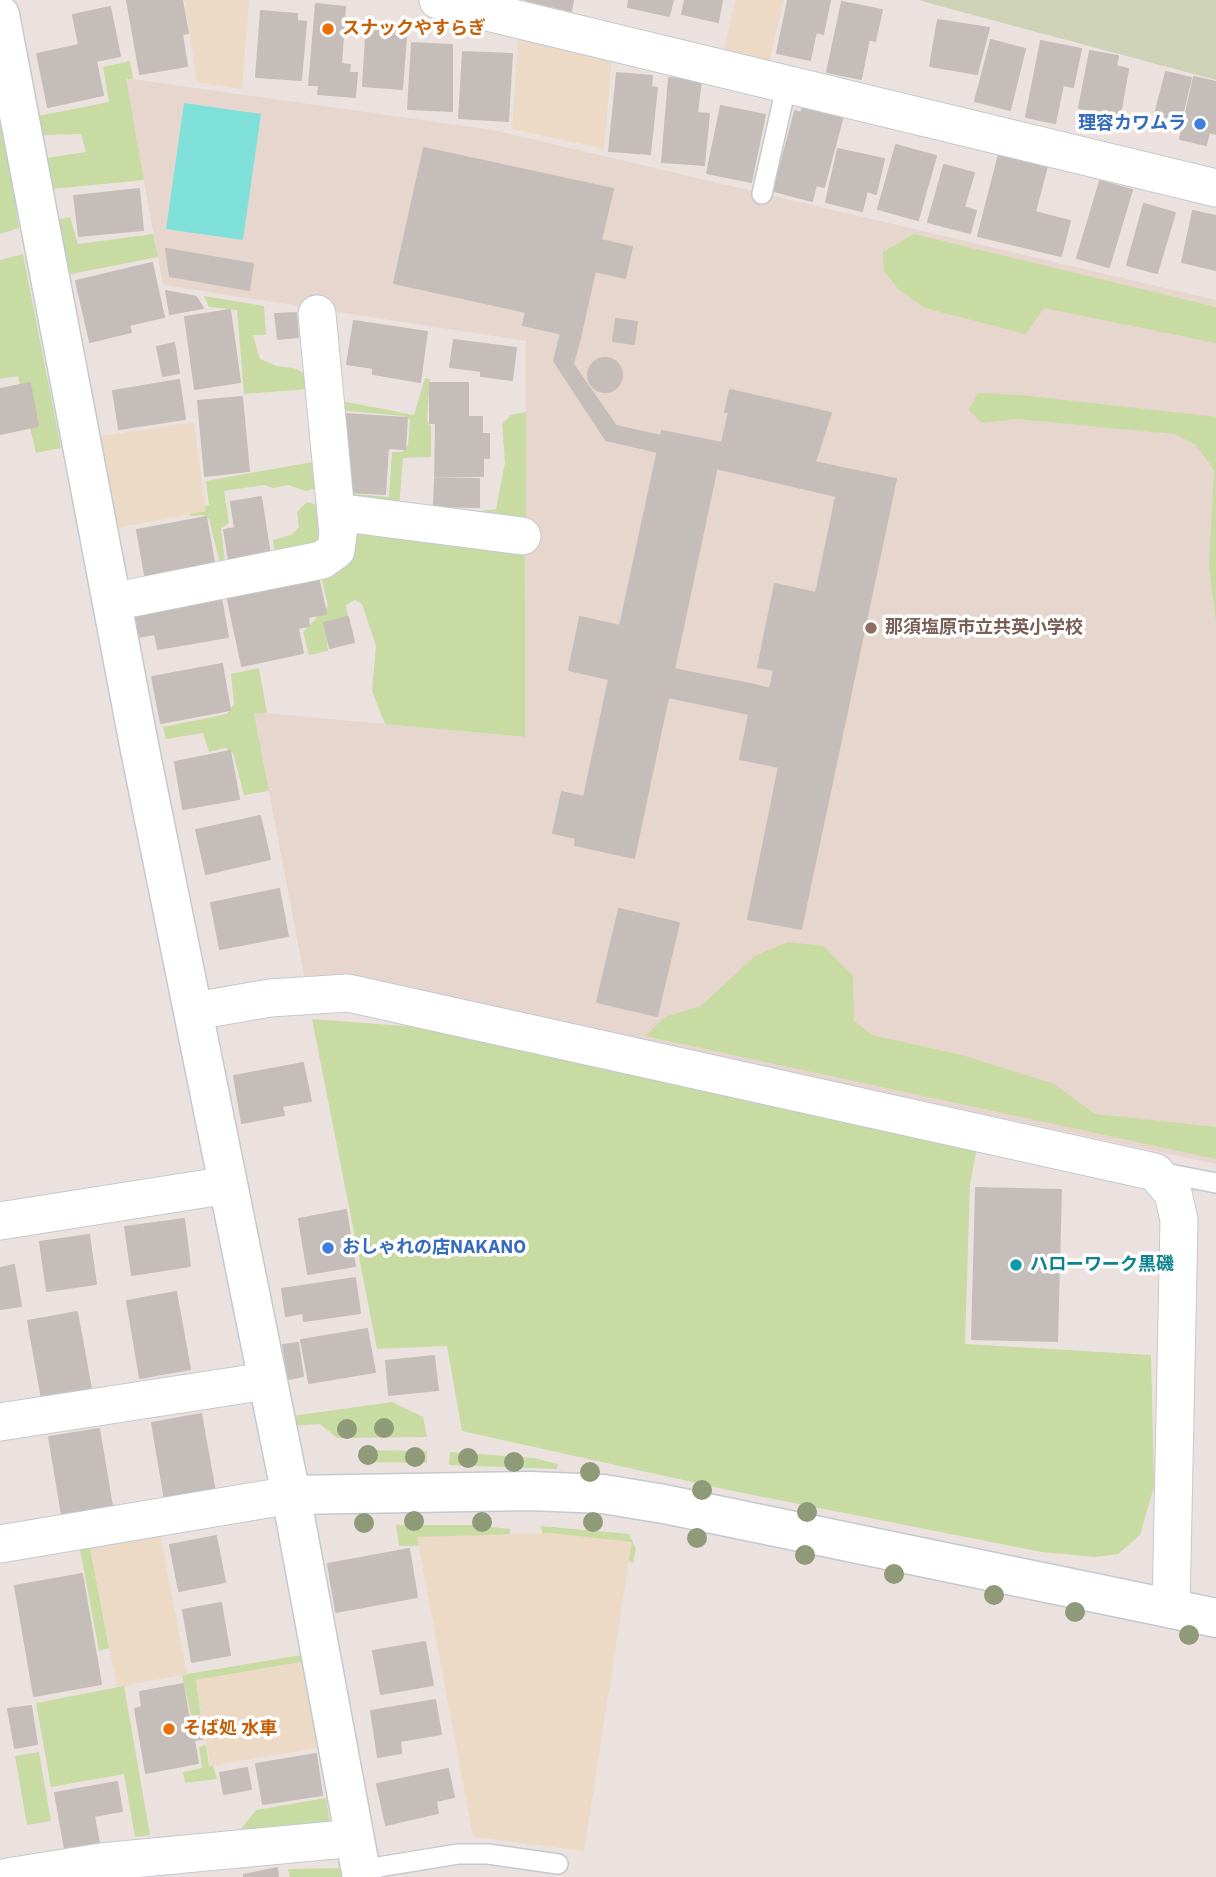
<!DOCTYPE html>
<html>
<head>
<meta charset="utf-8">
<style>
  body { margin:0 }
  canvas { display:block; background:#ebe2df }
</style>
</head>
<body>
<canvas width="1216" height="1877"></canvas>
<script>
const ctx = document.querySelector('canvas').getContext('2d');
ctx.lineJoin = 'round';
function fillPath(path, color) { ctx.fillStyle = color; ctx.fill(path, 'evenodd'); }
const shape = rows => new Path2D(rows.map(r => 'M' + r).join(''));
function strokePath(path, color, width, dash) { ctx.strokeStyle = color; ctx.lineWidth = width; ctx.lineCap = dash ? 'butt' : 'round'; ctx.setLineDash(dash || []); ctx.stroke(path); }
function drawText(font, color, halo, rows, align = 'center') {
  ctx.font = font + ' "IBM Plex Sans","Noto Sans JP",sans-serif'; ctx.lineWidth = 7; ctx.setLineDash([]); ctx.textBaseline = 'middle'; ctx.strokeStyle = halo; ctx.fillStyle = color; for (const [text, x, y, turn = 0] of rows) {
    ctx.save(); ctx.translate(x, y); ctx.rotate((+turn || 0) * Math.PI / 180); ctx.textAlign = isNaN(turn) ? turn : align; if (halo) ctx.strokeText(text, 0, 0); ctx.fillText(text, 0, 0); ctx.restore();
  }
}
const education = shape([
  [125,78,493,130,1216,300,1216,1164,353,978,304,976,254,712,525,737,526,341,163,285]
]);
const green = shape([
  [130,61,133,79,126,79,144,180,52,189,46,158,86,152,81,134,42,135,38,116,109,102,103,67],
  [0,108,19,228,0,234],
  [70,217,78,244,153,234,158,257,66,275,53,221],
  [914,234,1216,307,1216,343,1044,308,1026,334,925,308,899,290,884,271,883,252],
  [23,254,61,448,36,453,18,376,0,379,0,260],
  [204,296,264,306,266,335,253,335,260,359,277,366,294,368,306,374,309,389,244,394,237,310,209,307],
  [425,378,430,379,427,421,431,426,431,457,403,458,399,507,344,499,344,493,389,497,392,452,402,452,408,445,410,420,404,416,337,410,336,400,414,415],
  [978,393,1021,395,1216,417,1216,622,1209,567,1214,470,1196,445,1175,434,1017,419,982,423,969,410],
  [526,412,526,526,474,518,480,511,496,509,505,463,502,424,511,415],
  [318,461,322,487,306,491,288,485,273,488,264,485,224,491,229,523,221,528,225,563,220,563,209,519,204,515,190,516,188,510,209,505,206,481],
  [307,502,320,506,324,541,275,555,273,540,291,535,299,527,297,512],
  [346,529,525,544,525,737,385,724,372,691,376,646,362,604,355,600,346,605,348,617,325,623,328,651,309,655,303,632,328,606,320,572],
  [259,668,267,713,254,713,269,791,244,795,233,753,225,748,209,752,203,733,166,739,163,727,227,714,234,704,231,674],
  [788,942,824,946,853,976,854,1021,872,1035,962,1055,1054,1084,1095,1114,1216,1127,1216,1159,645,1036,665,1017,701,1006,755,956],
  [312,1019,430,1028,977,1147,970,1184,965,1344,1151,1355,1154,1487,1140,1535,1118,1554,1095,1557,1042,1552,733,1491,462,1431,447,1346,377,1349],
  [392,1402,423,1417,427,1437,337,1438,320,1424,292,1426,292,1416],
  [362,1450,427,1451,427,1463,362,1462],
  [450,1452,534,1458,558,1464,557,1469,449,1465],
  [396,1525,474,1525,510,1529,509,1544,399,1546],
  [541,1526,629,1534,636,1549,633,1563,603,1552,544,1542],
  [90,1547,109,1648,99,1651,80,1549],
  [301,1655,302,1662,196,1680,201,1715,191,1715,182,1675],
  [124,1686,150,1835,135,1837,124,1774,51,1787,36,1703],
  [206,1745,209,1766,213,1766,217,1779,185,1783,183,1772,202,1768,199,1747],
  [39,1752,51,1821,27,1825,15,1756],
  [326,1798,331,1830,237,1834,256,1810],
  [343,1868,345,1877,290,1877,288,1869]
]);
const sand = shape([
  [184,0,249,0,242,89,197,82],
  [735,0,784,0,769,62,723,52],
  [518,36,612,58,604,149,512,129],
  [194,422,206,511,116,528,100,436],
  [160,1533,187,1674,117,1687,90,1547],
  [551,1533,632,1542,584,1851,473,1837,417,1537],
  [302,1662,317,1748,210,1766,196,1680]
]);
const cemetery = shape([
  [919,0,1216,0,1216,80,943,7]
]);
const water = shape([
  [184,103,261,114,243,240,166,229]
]);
const building = shape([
  [127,0,182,0,188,33,182,34,187,66,140,74,127,0],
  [526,0,573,0,571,11,526,0],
  [629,0,673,0,669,16,628,7,629,0],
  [685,0,722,0,718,22,682,14,685,0],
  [788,0,830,0,823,34,816,32,810,60,777,53,788,0],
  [842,2,882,10,875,41,869,39,861,79,827,72,842,2],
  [316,4,345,7,341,64,350,65,349,73,357,73,355,97,318,94,319,85,309,85,316,4],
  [110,7,120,56,96,61,103,95,48,107,37,54,79,45,73,15,110,7],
  [261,11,297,14,297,21,306,22,301,80,256,77,261,11],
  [938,20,989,28,977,74,930,66,938,20],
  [367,22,407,25,402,89,363,86,367,22],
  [991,40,1025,49,1010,110,975,101,991,40],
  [1041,41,1081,49,1073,87,1063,85,1055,123,1026,117,1041,41],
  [412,43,452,45,452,111,408,109,412,43],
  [1090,51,1118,56,1116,66,1128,69,1119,121,1091,116,1092,110,1079,108,1090,51],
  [463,52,512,54,508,121,459,118,463,52],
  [1166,72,1191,78,1180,124,1154,118,1166,72],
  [617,73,652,76,651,87,657,88,650,154,609,151,617,73],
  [1194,77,1216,82,1216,134,1209,132,1206,145,1180,139,1194,77],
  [669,78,701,81,697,113,709,114,704,165,662,162,669,78],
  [721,106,765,115,751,182,707,173,721,106],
  [803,106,843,116,824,187,816,185,812,201,774,191,795,111,801,113,803,106],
  [896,145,936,156,918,220,878,209,896,145],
  [424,148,613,189,601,240,632,247,625,278,595,271,580,338,523,325,526,312,394,283,424,148],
  [838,149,884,159,876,194,867,191,862,211,826,202,838,149],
  [999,154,1047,166,1035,212,1070,221,1061,256,978,236,999,154],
  [944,165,974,173,964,207,976,211,970,233,928,222,944,165],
  [1100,181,1132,190,1109,267,1077,258,1100,181],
  [139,189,143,230,79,236,74,196,139,189],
  [1144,204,1175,213,1157,273,1127,265,1144,204],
  [1193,211,1216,216,1216,270,1182,262,1193,211],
  [166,249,253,264,249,290,170,276,166,249],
  [152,263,164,317,129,325,131,332,90,342,76,281,152,263],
  [166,291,196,297,203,308,170,314,166,291],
  [230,310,240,382,195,389,185,317,230,310],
  [296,313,298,337,278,339,275,314,296,313],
  [616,319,637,322,634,344,613,341,616,319],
  [354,321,427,332,420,382,373,374,373,368,347,364,354,321],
  [561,333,580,338,573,364,616,426,661,436,658,452,606,440,554,361,561,333],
  [454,340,516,348,512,380,481,376,481,371,450,367,454,340],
  [174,343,179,373,163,376,157,347,174,343],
  '588 375a17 17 0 1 1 34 0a17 17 0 1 1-34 0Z',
  [179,380,185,419,119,429,113,391,179,380],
  [30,383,38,426,0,434,0,389,30,383],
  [430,383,468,383,468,417,482,417,482,434,489,434,489,458,483,458,483,476,435,476,436,423,430,423,430,383],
  [730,390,831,413,815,462,842,468,836,496,716,468,729,412,725,412,730,390],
  [242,397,249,471,205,476,198,401,242,397],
  [344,414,407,418,405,449,388,448,385,494,348,492,350,461,341,460,344,414],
  [662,431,722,443,634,858,575,845,576,838,553,833,562,792,584,797,609,679,569,670,580,617,620,626,662,431],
  [842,468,896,479,801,929,748,919,779,767,740,759,755,685,770,689,774,670,758,667,775,584,816,593,842,468],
  [435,478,479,479,479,507,434,506,435,478],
  [261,497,270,555,229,561,224,530,235,528,231,502,261,497],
  [206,517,214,562,145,575,137,530,206,517],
  [318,576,326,614,308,617,309,626,298,628,303,653,242,666,227,595,318,576],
  [221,598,228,637,158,649,155,634,138,637,133,615,221,598],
  [348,617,354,642,330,648,324,623,348,617],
  [222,664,230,710,161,723,152,677,222,664],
  [673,669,755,685,749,714,668,697,673,669],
  [230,751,239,799,183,809,175,762,230,751],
  [260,816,270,859,206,874,196,830,260,816],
  [279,889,288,936,220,949,211,903,279,889],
  [619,909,679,923,657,1016,597,1002,619,909],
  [303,1063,311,1101,282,1106,284,1115,242,1123,234,1076,303,1063],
  [976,1188,1061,1190,1057,1341,972,1339,976,1188],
  [346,1210,355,1266,308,1274,299,1219,346,1210],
  [184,1219,190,1266,132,1275,125,1227,184,1219],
  [89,1235,96,1284,47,1291,40,1242,89,1235],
  [14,1265,21,1306,0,1309,0,1268,14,1265],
  [355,1278,360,1313,304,1321,303,1313,286,1316,282,1289,355,1278],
  [176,1292,190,1369,140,1378,127,1301,176,1292],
  [77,1312,91,1389,42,1399,28,1321,77,1312],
  [367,1329,375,1372,309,1383,301,1340,367,1329],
  [298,1343,303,1376,289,1379,283,1345,298,1343],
  [434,1356,438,1390,389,1395,386,1361,434,1356],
  [201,1414,215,1492,165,1500,152,1423,201,1414],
  [99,1429,112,1506,62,1515,49,1437,99,1429],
  [216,1536,225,1582,179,1591,170,1545,216,1536],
  [409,1549,417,1597,336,1612,328,1564,409,1549],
  [82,1574,101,1684,34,1696,15,1586,82,1574],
  [221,1603,230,1655,192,1662,183,1610,221,1603],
  [425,1642,433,1685,381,1694,373,1651,425,1642],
  [183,1684,189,1720,199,1718,203,1739,194,1740,198,1763,146,1773,135,1709,142,1707,140,1692,183,1684],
  [435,1700,441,1734,400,1741,401,1753,378,1757,371,1711,435,1700],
  [31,1706,37,1744,15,1748,8,1709,31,1706],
  [316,1754,322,1795,263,1804,256,1764,316,1754],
  [247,1768,251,1789,224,1794,220,1773,247,1768],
  [448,1769,454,1797,436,1801,438,1813,386,1825,377,1784,448,1769],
  [117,1782,122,1811,94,1816,99,1843,65,1849,55,1793,117,1782],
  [277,1868,278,1877,244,1877,244,1875,277,1868]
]);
const lane = shape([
  [762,194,786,87],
  [1159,1172,1216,1183],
  [360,1870,458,1854,488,1854,558,1864]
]);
const street = shape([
  [438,0,1216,188],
  [336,512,522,536],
  [112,602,322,560,336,550,338,534,317,314],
  [195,1011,270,998,348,993,1155,1172,1173,1193,1179,1220,1171,1609],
  [0,1221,228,1185],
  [0,1422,266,1381],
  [0,1544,291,1495],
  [8,1877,101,1862,355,1838]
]);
const secondary = shape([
  [0,15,140,750,291,1495,362,1877],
  [291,1495,530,1491,603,1494,664,1504,1216,1618]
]);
const trees = [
  [384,1428],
  [347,1429],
  [368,1455],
  [415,1457],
  [468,1458],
  [514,1462],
  [590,1472],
  [702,1490],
  [807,1512],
  [414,1521],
  [482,1522],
  [593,1522],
  [364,1523],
  [697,1538],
  [805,1555],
  [894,1574],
  [994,1595],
  [1075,1612],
  [1189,1635]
];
const markers = [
  [328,29,7,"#e8710a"],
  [1200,124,7,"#3f7fe0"],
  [871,628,7,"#8d6e63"],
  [328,1248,7,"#3f7fe0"],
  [1016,1265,7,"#0f9aa8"],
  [169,1729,7,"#e8710a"]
];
const foodNames = [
  ["スナックやすらぎ",342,29],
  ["そば処 水車",183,1729]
];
const shopNames = [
  ["理容カワムラ",1186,124],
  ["おしゃれの店NAKANO",342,1248,"left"]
];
const educationNames = [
  ["那須塩原市立共英小学校",885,628]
];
const cultureNames = [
  ["ハローワーク黒磯",1030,1265]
];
fillPath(education, '#e6d6ce');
fillPath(green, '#c8dba2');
fillPath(sand, '#ecdac6');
fillPath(cemetery, '#ced3b8');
fillPath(water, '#7fe0da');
fillPath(building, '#c4bdba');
strokePath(building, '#c6bdb9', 2);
strokePath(lane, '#c3c9d0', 22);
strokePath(street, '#c3c9d0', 39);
strokePath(secondary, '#c3c9d0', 41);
strokePath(lane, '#fff', 19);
strokePath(street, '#fff', 37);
strokePath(secondary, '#fff', 38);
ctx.fillStyle = '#8f9a78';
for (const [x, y] of trees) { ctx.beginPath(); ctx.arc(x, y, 10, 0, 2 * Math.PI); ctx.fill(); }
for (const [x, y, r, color] of markers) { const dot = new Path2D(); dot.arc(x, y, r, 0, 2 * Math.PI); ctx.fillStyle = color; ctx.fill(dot); strokePath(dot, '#fff', 2.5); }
drawText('bold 18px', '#c56008', '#fff', foodNames, 'left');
drawText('bold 18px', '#366cbe', '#fff', shopNames, 'right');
drawText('bold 18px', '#785e54', '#fff', educationNames, 'left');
drawText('bold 18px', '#0d838f', '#fff', cultureNames, 'left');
</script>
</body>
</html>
